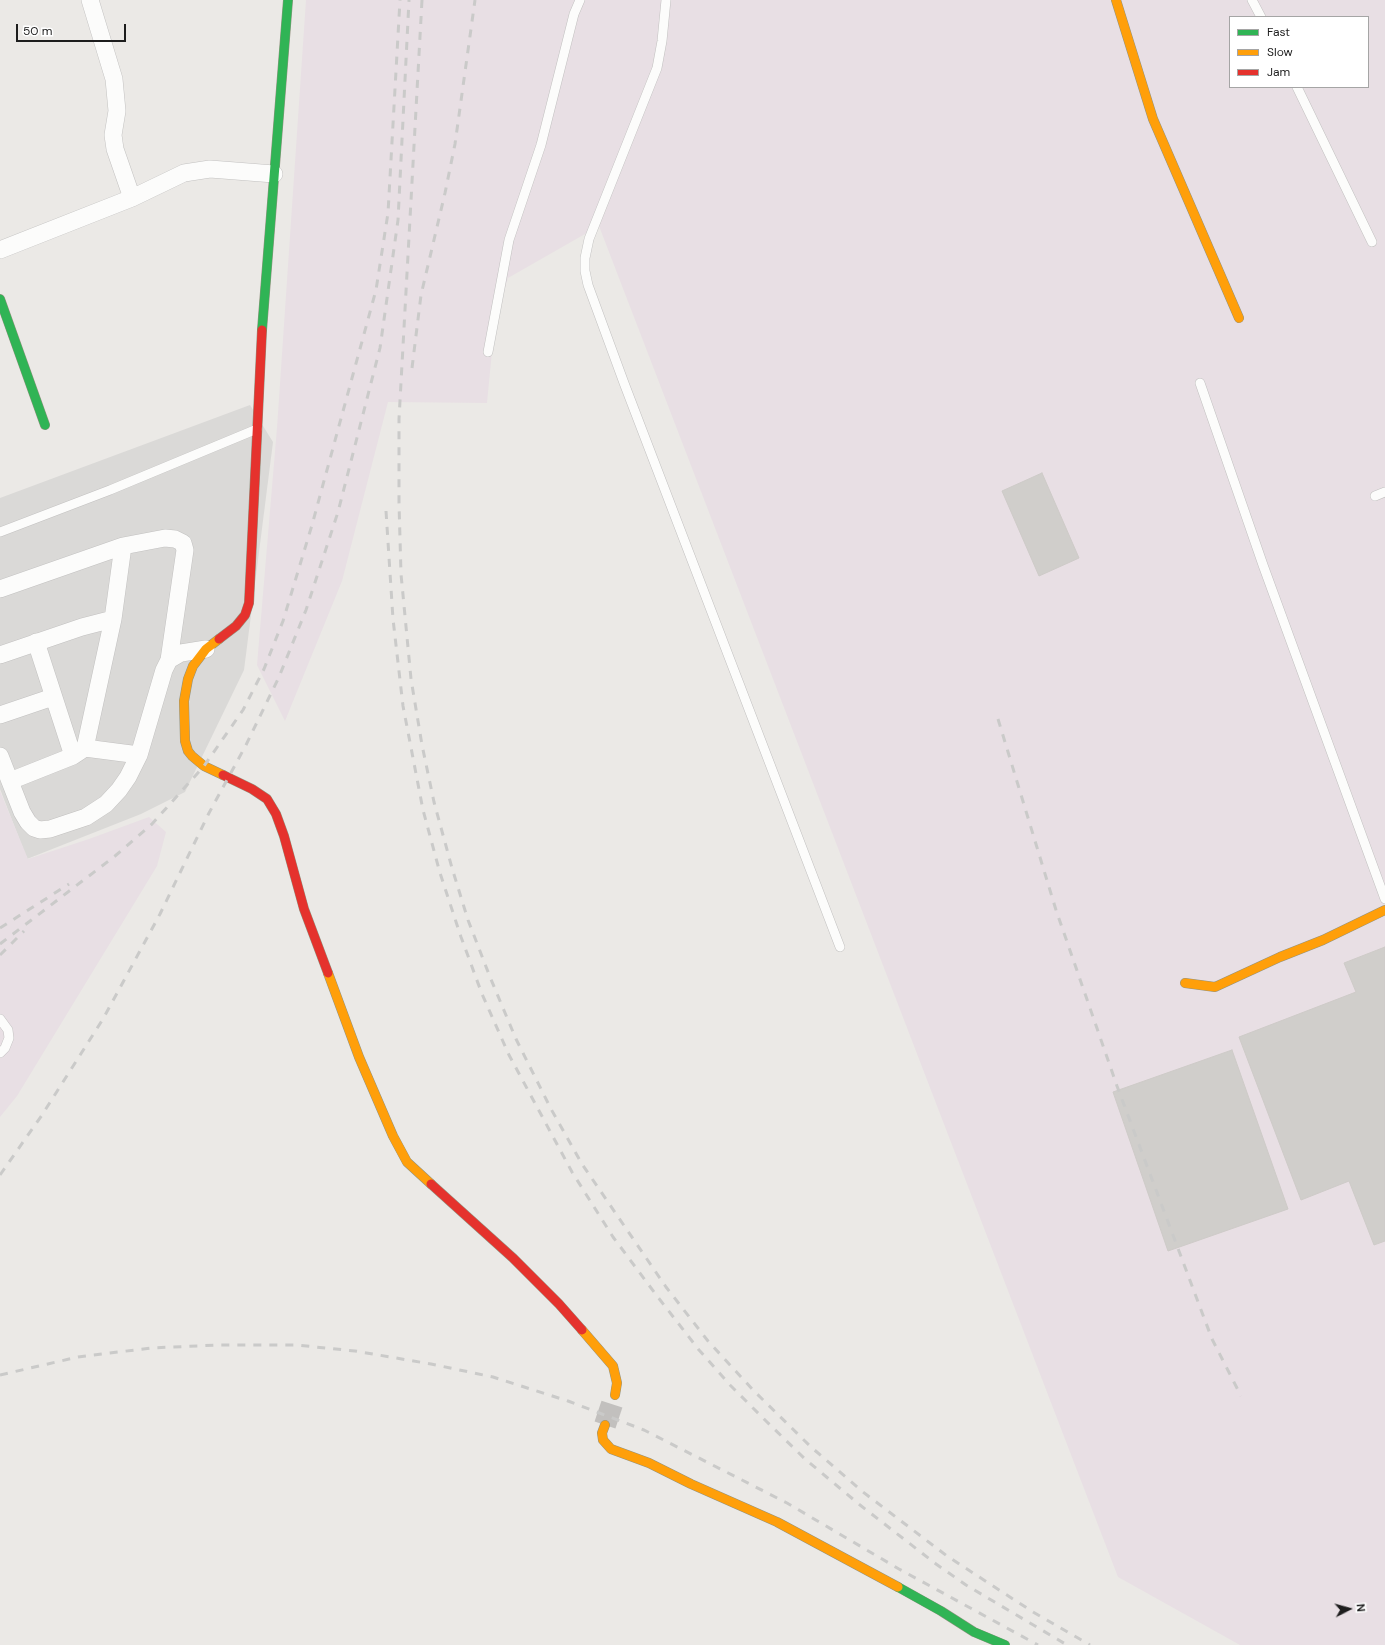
<!DOCTYPE html>
<html>
<head>
<meta charset="utf-8">
<style>
  body { margin:0 }
  #map { position:relative; width:1385px; height:1645px; overflow:hidden; background:#ebe9e6; font-family:"DM Sans",sans-serif }
  canvas { display:block }
  .legend { position:absolute; left:1229px; top:16px; width:140px; height:72px; box-sizing:border-box; background:#fff; border:1px solid #a5a5a5; margin:0; padding:5px 7px; list-style:none; font-size:12px; color:#1d1d1d }
  .legend li { display:flex; align-items:center; gap:8px; height:20px }
  .legend b { width:20px; border:1px solid #a5a5a5 }
  .north { position:absolute; left:1329px; top:1589px; width:40px; height:40px; -webkit-text-stroke:3px #fff; paint-order:stroke; rotate:84deg; font-size:11px; font-weight:700; line-height:16px; text-align:center; color:#1d1d1d }
  .north::after { content:''; display:block; margin:auto; width:14px; height:18px; background:#1d1d1d; clip-path:polygon(50% 0,100% 100%,50% 72%,0 100%) }
  .scale { position:absolute; left:16px; top:24px; width:110px; height:18px; box-sizing:border-box; border:2px solid #1d1d1d; border-top:0; padding-left:5px; font-size:12px; line-height:14px; white-space:nowrap; color:#1d1d1d; -webkit-text-stroke:3px #fff; paint-order:stroke }
</style>
</head>
<body>
<div id="map">
<canvas width="1385" height="1645"></canvas>
<ul class="legend">
<li><b style="height:5px;background:#30b455"></b>Fast</li>
<li><b style="height:5px;background:#ff9f0a"></b>Slow</li>
<li><b style="height:5px;background:#e5322d"></b>Jam</li>
</ul>
<div class="north">N</div>
<div class="scale">50 m</div>
</div>
<script>
const ctx = document.querySelector('canvas').getContext('2d');
ctx.lineJoin = 'round';
function fillPath(path, color) { ctx.fillStyle = color; ctx.fill(path, 'evenodd'); }
const shape = rows => new Path2D(rows.map(r => 'M' + r).join(''));
function strokePath(path, color, width, dash) { ctx.strokeStyle = color; ctx.lineWidth = width; ctx.lineCap = dash ? 'butt' : 'round'; ctx.setLineDash(dash || []); ctx.stroke(path); }
const residential = shape([
  [250,405,273,442,244,670,185,792,141,814,27,859,0,789,0,498]
]);
const industrial = shape([
  [306,0,1385,0,1385,1645,1240,1645,1118,1577,599,226,508,278,495,320,487,403,388,402,342,581,285,721,257,665,277,428],
  [1230,17,1368,17,1368,87,1230,87],
  [0,791,28,859,89,839,149,817,166,832,157,866,17,1096,0,1117]
]);
const building = shape([
  [1042,473,1079,558,1039,576,1002,491,1042,473],
  [1385,947,1385,1241,1374,1245,1349,1181,1301,1200,1239,1037,1356,992,1344,963,1385,947],
  [1232,1050,1288,1209,1168,1251,1113,1092,1232,1050]
]);
const secondaryTunnel = shape([
  [605,1425,615,1395]
]);
const lane = shape([
  [666,0,662,41,657,68,589,239,585,258,585,271,588,285,624,383,840,947],
  [1252,0,1261,17],
  [1297,87,1372,242],
  [488,352,509,240,541,145,574,14,580,0],
  [1200,383,1263,565,1385,899],
  [1375,496,1385,492],
  [0,532,110,490,257,429],
  [0,1019,8,1030,9,1038,5,1048,0,1053]
]);
const street = shape([
  [90,0,114,79,117,111,113,135,115,149,132,198],
  [0,250,132,198,184,173,210,169,274,174],
  [0,589,123,546,165,538,175,539,183,543,185,550,169,660],
  [36,642,73,756],
  [0,655,82,627,113,619],
  [0,715,53,697],
  [85,748,139,755],
  [0,756,22,812,28,822,34,828,40,830,50,829,86,817,106,804,119,790,128,777,139,755,164,670,169,660,181,653,206,649],
  [10,781,73,756,85,748,113,619,123,546]
]);
const fast = shape([
  [0,299,45,425],
  [262,330,288,0],
  [898,1587,941,1611,974,1632,1005,1645]
]);
const slow = shape([
  [1116,0,1153,119,1239,318],
  [219,639,206,649,193,666,188,679,184,701,185,741,188,751,192,756,204,766,223,775],
  [328,973,359,1057,393,1136,407,1162,431,1184],
  [1185,983,1215,987,1280,957,1323,940,1385,910],
  [582,1330,613,1366,617,1383,615,1395],
  [605,1425,602,1433,603,1440,611,1449,649,1463,691,1484,777,1522,898,1587]
]);
const jam = shape([
  [219,639,236,626,245,615,249,603,262,330],
  [223,775,252,789,267,799,276,814,284,836,304,909,328,973],
  [431,1184,513,1258,559,1304,582,1330]
]);
const rail = shape([
  [422,0,399,419,399,503,401,574,411,679,422,745,434,802,452,868,468,920,490,977,516,1039,551,1109,582,1164,666,1287,708,1341,754,1391,811,1447,863,1492,947,1556,1033,1612,1090,1645],
  [412,368,421,295,445,193,455,144,475,0],
  [386,511,393,619,403,706,423,810,440,873,461,937,482,994,509,1055,572,1172,613,1237,657,1296,699,1350,730,1385,766,1421,805,1459,860,1505,936,1564,966,1585,1067,1645],
  [998,719,1056,910,1117,1086,1212,1339,1241,1396],
  [0,928,69,884],
  [0,944,115,856,152,824,204,766,243,710,264,669,283,621,312,525,376,290,388,213,400,0],
  [0,955,24,931],
  [0,1175,42,1115,103,1019,160,914,209,813,246,745,279,677,306,610,338,512,380,348,398,220,409,0],
  [0,1375,78,1357,151,1348,219,1345,296,1345,355,1351,431,1364,493,1377,568,1401,644,1430,787,1503,899,1569,1038,1645]
]);
fillPath(residential, '#dad9d7');
fillPath(industrial, '#e8dfe4');
fillPath(building, '#d0cecb');
strokePath(building, '#cecbc8', 1);
strokePath(secondaryTunnel, '#c2c0be', 22, [22, 11]);
strokePath(lane, '#c2c1c0', 10);
strokePath(street, '#c2c1c0', 18);
strokePath(fast, '#929380', 10);
strokePath(slow, '#929380', 10);
strokePath(jam, '#929380', 10);
strokePath(lane, '#fcfcfb', 9);
strokePath(street, '#fcfcfb', 17);
strokePath(fast, '#30b455', 9);
strokePath(slow, '#ff9f0a', 9);
strokePath(jam, '#e5322d', 9);
strokePath(rail, '#cacac9', 3, [8, 8]);
</script>
</body>
</html>
